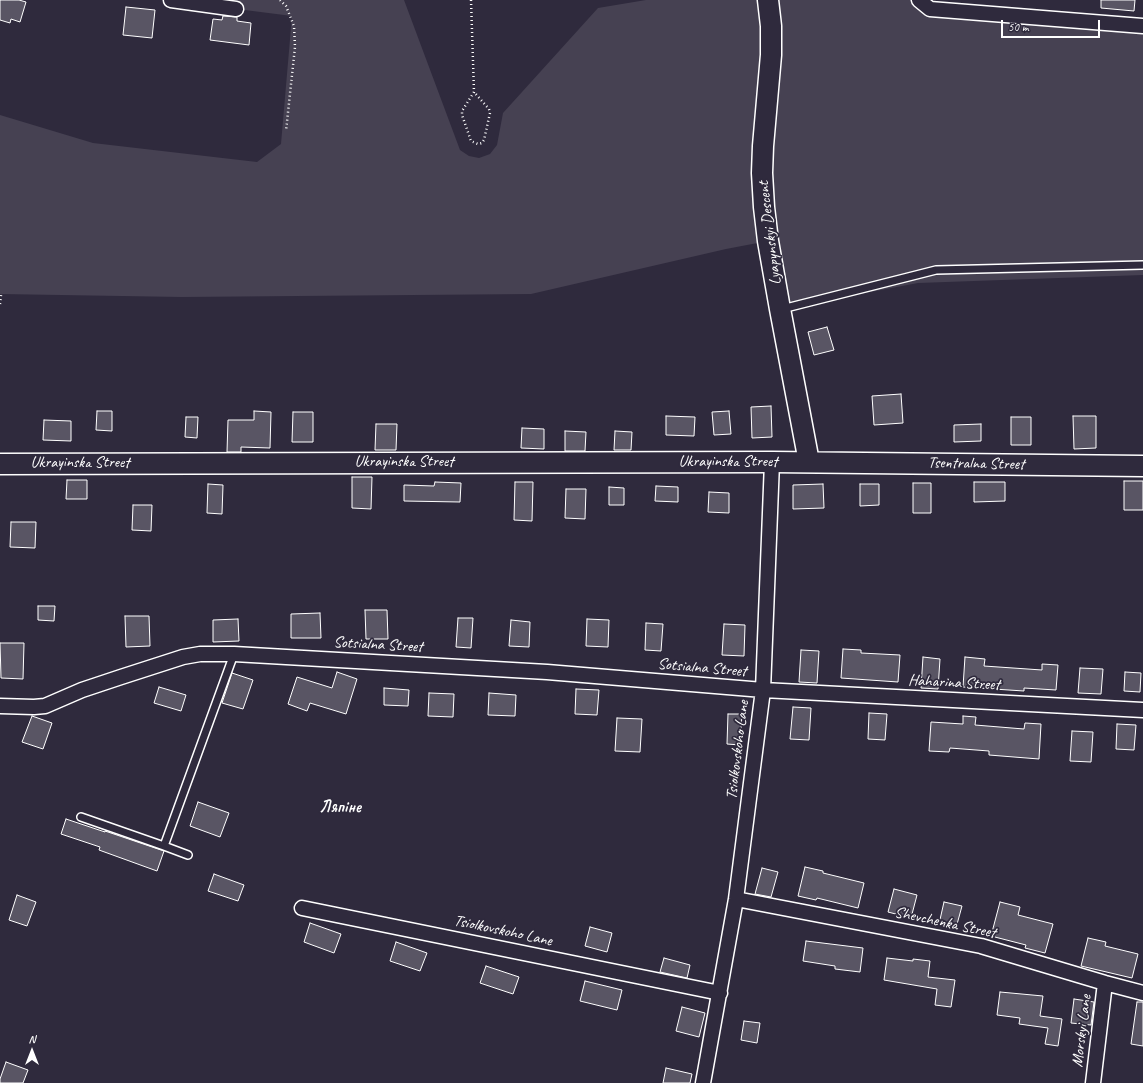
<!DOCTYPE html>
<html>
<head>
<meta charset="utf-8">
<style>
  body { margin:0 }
  #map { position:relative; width:1143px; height:1083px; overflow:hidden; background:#2f2a3d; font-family:Caveat,sans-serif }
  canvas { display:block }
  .north { position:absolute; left:12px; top:1031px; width:40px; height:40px; -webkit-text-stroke:3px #2f2a3d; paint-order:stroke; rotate:0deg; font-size:11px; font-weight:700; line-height:16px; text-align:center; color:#fff }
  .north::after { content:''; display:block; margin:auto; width:14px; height:18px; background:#fff; clip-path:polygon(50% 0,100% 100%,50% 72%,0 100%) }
  .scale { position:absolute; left:1001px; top:20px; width:99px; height:18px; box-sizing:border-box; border:2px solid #fff; border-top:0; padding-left:5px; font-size:12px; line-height:14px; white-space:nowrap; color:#fff; -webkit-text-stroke:3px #2f2a3d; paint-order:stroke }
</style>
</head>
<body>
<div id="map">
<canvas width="1143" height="1083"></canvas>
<div class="north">N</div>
<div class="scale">50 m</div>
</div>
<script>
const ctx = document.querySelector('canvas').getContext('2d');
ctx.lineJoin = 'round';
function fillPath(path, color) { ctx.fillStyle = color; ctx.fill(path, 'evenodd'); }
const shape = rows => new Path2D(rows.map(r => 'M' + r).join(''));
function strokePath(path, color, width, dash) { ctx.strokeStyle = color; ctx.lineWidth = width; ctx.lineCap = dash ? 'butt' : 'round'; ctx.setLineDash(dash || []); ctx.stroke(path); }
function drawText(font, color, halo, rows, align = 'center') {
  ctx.font = font + ' Caveat,sans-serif'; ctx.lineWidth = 3.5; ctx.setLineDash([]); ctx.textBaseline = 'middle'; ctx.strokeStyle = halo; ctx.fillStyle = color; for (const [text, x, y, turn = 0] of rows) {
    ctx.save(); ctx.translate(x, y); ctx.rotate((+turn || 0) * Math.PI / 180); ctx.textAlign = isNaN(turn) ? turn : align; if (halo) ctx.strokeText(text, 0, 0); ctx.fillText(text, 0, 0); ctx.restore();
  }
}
const green = shape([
  [166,0,404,0,460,150,469,156,479,158,490,154,497,145,503,113,598,8,646,0,919,0,920,1,1143,26,1143,275,918,283,780,309,768,241,726,249,531,294,182,297,0,294,0,115,93,143,257,162,281,144,292,16]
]);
const building = shape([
  [0,0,19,0,26,2,20,22,11,19,10,23,0,20,0,0],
  [1101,0,1135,0,1134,11,1101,8,1101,0],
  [126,7,155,10,152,38,123,35,126,7],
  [223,16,237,17,237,21,251,23,249,45,210,40,213,19,222,20,223,16],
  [827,327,834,350,814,355,808,332,827,327],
  [901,394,903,423,874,425,872,396,901,394],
  [771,406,772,437,752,438,751,407,771,406],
  [97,411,112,411,112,431,96,430,97,411],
  [254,411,271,412,270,448,241,447,241,452,227,452,228,420,254,420,254,411],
  [729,411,731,434,714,435,712,412,729,411],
  [293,412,313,412,313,442,292,442,293,412],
  [666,416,695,417,694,436,666,435,666,416],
  [1073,416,1096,416,1096,448,1074,449,1073,416],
  [186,417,198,417,197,438,185,437,186,417],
  [1011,417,1031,417,1031,445,1011,445,1011,417],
  [44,420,71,421,71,441,43,440,44,420],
  [376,424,397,424,396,450,375,450,376,424],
  [981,424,981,441,954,442,954,425,981,424],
  [522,428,544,429,544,449,521,448,522,428],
  [565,431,586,432,585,451,565,451,565,431],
  [615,431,632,432,631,450,614,450,615,431],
  [352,477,372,477,371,509,352,508,352,477],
  [67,480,87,480,87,499,66,499,67,480],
  [1124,481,1143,481,1143,510,1124,510,1124,481],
  [435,482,461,483,460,502,404,501,404,485,434,486,435,482],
  [515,482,533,482,532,521,514,520,515,482],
  [974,482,1005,482,1005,501,974,502,974,482],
  [913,483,931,483,931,513,913,513,913,483],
  [208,484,223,485,222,514,207,513,208,484],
  [823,484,824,508,793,509,793,485,823,484],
  [860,484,879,484,879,505,860,506,860,484],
  [656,486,678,487,678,502,655,501,656,486],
  [609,487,624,488,624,505,609,505,609,487],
  [566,489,586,489,585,519,565,518,566,489],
  [709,492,729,493,729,513,708,512,709,492],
  [133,505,152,505,151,531,132,530,133,505],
  [11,522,36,522,35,548,10,547,11,522],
  [38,606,55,606,54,621,38,620,38,606],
  [365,610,387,610,388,639,366,639,365,610],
  [320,613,321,638,291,638,291,614,320,613],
  [125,616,149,616,150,646,126,647,125,616],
  [458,618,473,618,471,648,456,647,458,618],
  [238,619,239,641,213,642,213,620,238,619],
  [587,619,609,620,608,647,586,646,587,619],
  [511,620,530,622,529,647,509,646,511,620],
  [646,623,663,624,661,651,645,650,646,623],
  [724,624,745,625,744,656,722,655,724,624],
  [0,643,24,643,23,679,1,678,0,643],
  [843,649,861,650,861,653,900,655,898,682,841,678,843,649],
  [801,650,819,651,817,683,799,682,801,650],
  [923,657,940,659,938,689,921,688,923,657],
  [965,657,985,659,984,666,1042,670,1042,664,1058,665,1056,690,1024,688,1024,691,963,687,965,657],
  [1080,668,1103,669,1101,694,1078,693,1080,668],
  [337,672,357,679,346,714,310,703,307,711,288,704,297,677,332,688,337,672],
  [1125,672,1141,673,1140,692,1124,691,1125,672],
  [232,673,253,680,243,709,222,703,232,673],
  [159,687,186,695,181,711,154,703,159,687],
  [384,688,409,690,408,706,384,705,384,688],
  [576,689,599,690,597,715,575,714,576,689],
  [429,693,454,694,453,717,428,716,429,693],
  [489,693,516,695,515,716,488,715,489,693],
  [793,707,811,708,809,740,790,739,793,707],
  [869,713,887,714,885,740,868,739,869,713],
  [728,714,742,714,740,745,727,744,728,714],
  [32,716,52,723,43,749,22,742,32,716],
  [963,716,976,717,975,725,1024,729,1025,723,1041,724,1039,759,989,755,989,751,950,748,949,752,929,751,931,722,963,724,963,716],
  [617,718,642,719,640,752,615,751,617,718],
  [1117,724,1136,725,1134,750,1116,749,1117,724],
  [1072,731,1093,732,1091,762,1070,761,1072,731],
  [198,802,229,813,220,837,190,826,198,802],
  [66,819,105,832,105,831,164,851,157,871,99,850,100,847,61,834,66,819],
  [805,867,823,871,823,873,864,883,858,908,817,898,816,900,798,896,805,867],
  [762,868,778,872,771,897,755,894,762,868],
  [214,874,244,885,238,901,208,891,214,874],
  [894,889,917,895,911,918,888,912,894,889],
  [17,895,36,902,27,926,9,920,17,895],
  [944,902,962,906,956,928,939,924,944,902],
  [1000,902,1020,907,1018,915,1053,924,1045,953,1025,948,1026,945,991,936,1000,902],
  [310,923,341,934,334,953,304,942,310,923],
  [590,927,612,933,607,952,585,946,590,927],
  [1088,938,1106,942,1105,946,1138,954,1132,978,1081,966,1088,938],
  [806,941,863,948,860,972,835,969,835,966,803,961,806,941],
  [396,942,427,953,420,971,390,961,396,942],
  [664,958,690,965,687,978,660,972,664,958],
  [887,958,913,961,913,959,930,961,928,977,955,980,951,1007,935,1005,937,989,884,980,887,958],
  [486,966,519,977,513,994,480,983,486,966],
  [585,981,622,990,617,1010,580,1001,585,981],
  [1000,992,1043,996,1040,1016,1062,1019,1058,1046,1045,1044,1048,1028,1019,1024,1020,1018,997,1015,1000,992],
  [1074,999,1094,1002,1091,1025,1071,1023,1074,999],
  [1137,1002,1143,1002,1143,1046,1131,1044,1137,1002],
  [682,1007,705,1013,699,1037,676,1031,682,1007],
  [744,1021,760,1023,757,1043,741,1040,744,1021],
  [6,1062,28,1070,23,1083,0,1083,0,1079,6,1062],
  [666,1068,692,1074,690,1083,663,1083,666,1068]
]);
const path = shape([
  [280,0,286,6,294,26,295,47,286,131],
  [471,0,474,92,462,111,462,115,471,141,478,144,482,143,484,140,490,113,489,109,474,92],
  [0,304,1,295]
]);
const lane = shape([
  [782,309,936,270,1143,265],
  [81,817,164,846],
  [188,855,164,846,234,654]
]);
const street = shape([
  [171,0,236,9],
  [919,0,930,9,1143,26],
  [0,706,34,707,45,706,82,690,121,677,183,657,200,654,234,654,547,672,763,690,1143,710],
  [736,899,981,946,1105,983,1143,993],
  [302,908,720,993],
  [703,1083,736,899,763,690,772,462],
  [1093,1083,1105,983]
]);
const secondary = shape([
  [768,0,771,26,771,55,763,146,762,173,764,207,768,241,780,309,809,462],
  [0,464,772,462,1143,466]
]);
const streetNames = [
  ["Lyapynskyi Descent",770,233,-97],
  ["Ukrayinska Street",404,462],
  ["Ukrayinska Street",728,462],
  ["Ukrayinska Street",80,463],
  ["Tsentralna Street",976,464,1],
  ["Sotsialna Street",378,645,3],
  ["Sotsialna Street",702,668,5],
  ["Haharina Street",954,683,3],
  ["Tsiolkovskoho Lane",738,750,-83],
  ["Shevchenka Street",945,923,12],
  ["Tsiolkovskoho Lane",503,931,12],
  ["Morskyi Lane",1082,1031,-83]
];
const neighbourhoodNames = [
  ["Ляпіне",340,808]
];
fillPath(green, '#464152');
fillPath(building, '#595564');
strokePath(building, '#fff', 1);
strokePath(lane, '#fff', 10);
strokePath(street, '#fff', 17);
strokePath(secondary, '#fff', 23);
strokePath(path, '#fff', 2.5, [1, 3]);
strokePath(lane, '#2f2a3d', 7);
strokePath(street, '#2f2a3d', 14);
strokePath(secondary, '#2f2a3d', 20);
drawText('16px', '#fff', '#2f2a3d', streetNames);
drawText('bold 17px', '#fff', '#2f2a3d', neighbourhoodNames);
</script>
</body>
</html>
